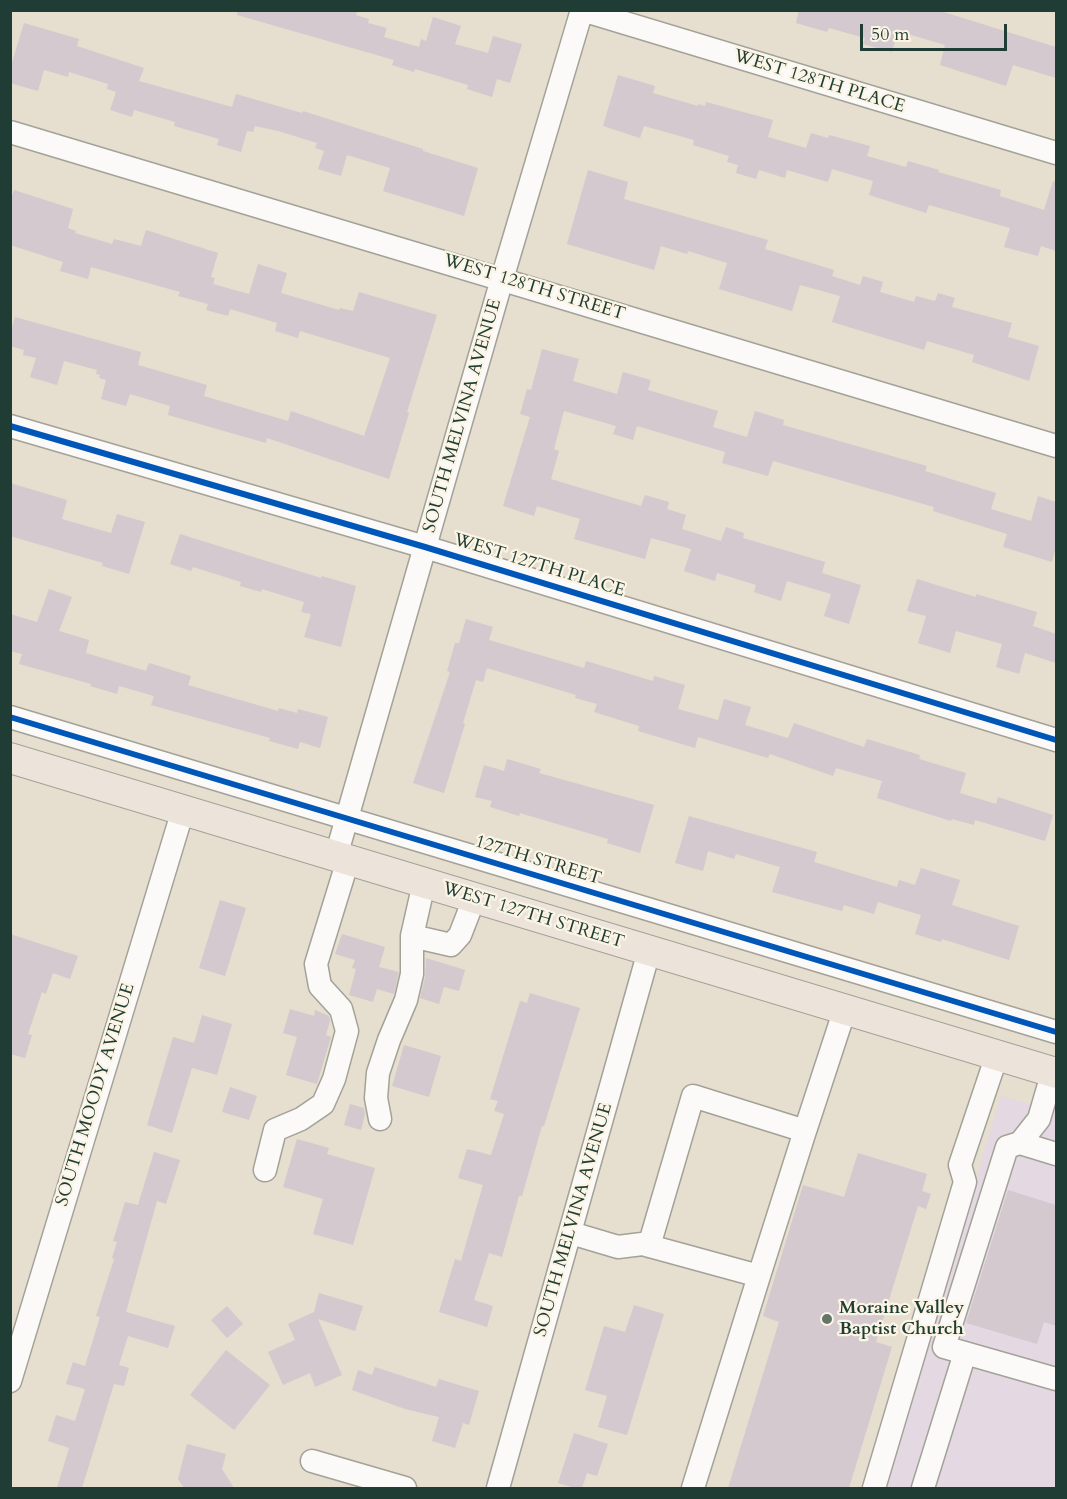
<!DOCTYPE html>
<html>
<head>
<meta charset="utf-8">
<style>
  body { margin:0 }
  #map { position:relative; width:1067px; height:1499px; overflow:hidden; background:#e6dece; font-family:Cardo,serif }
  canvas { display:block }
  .frame { position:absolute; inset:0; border:12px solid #1f3d34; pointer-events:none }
  .scale { position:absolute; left:860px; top:24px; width:147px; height:27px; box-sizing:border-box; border:3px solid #1f3d34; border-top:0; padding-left:8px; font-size:18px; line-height:21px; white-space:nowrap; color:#1f3d34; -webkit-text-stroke:4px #fcf5e5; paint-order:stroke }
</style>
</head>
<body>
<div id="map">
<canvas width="1067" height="1499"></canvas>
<div class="frame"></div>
<div class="scale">50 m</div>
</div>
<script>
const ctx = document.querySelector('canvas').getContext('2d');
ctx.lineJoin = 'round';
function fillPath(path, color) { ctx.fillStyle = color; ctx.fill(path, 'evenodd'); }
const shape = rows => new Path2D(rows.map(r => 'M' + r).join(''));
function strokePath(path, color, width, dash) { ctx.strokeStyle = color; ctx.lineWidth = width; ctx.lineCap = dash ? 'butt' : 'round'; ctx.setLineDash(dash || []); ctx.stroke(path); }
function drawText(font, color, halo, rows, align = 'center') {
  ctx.font = font + ' Cardo,serif'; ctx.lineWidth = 4.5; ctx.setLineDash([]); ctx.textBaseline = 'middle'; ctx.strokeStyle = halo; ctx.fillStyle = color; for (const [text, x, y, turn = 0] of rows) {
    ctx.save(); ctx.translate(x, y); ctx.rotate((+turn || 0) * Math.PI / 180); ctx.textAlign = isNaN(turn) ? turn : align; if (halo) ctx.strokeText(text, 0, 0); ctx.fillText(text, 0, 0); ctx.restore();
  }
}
const built = shape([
  [1001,1096,1056,1112,1056,1488,881,1488]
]);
const building = shape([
  [237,10,358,10,356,15,369,19,368,23,387,28,384,37,419,47,421,39,426,41,433,17,461,26,455,44,488,53,493,36,522,44,510,83,497,79,492,97,467,89,468,85,415,69,414,72,392,65,394,60,237,15],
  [799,10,937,10,1056,47,1056,78,1013,65,1006,86,940,65,945,45,898,31,892,52,863,44,865,38,829,28,827,32,796,23],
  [24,23,79,39,77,46,144,68,139,81,232,107,236,94,302,113,303,111,423,149,423,151,478,168,464,216,383,191,390,168,347,155,341,176,318,169,324,151,315,148,317,143,278,131,255,126,253,132,247,131,241,152,217,145,219,139,174,126,175,122,134,110,132,117,110,110,116,92,107,89,108,84,69,72,68,77,44,70,38,91,10,83,10,69],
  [618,75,655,86,653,93,698,106,698,104,705,106,706,102,773,120,768,137,806,148,811,133,828,138,829,135,870,146,867,156,906,167,908,161,939,170,938,172,1001,190,1000,196,1044,210,1053,181,1056,182,1056,251,1041,246,1038,256,1004,247,1010,228,929,205,926,213,869,195,873,181,832,169,828,182,787,170,785,178,759,170,756,179,736,173,738,165,727,162,729,156,693,145,694,140,644,126,640,138,603,126],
  [588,170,628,182,624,199,768,240,765,249,834,270,832,276,860,285,863,276,883,282,880,292,914,302,916,296,935,301,938,293,955,298,952,307,1012,323,1008,337,1039,346,1029,381,972,362,974,355,927,341,924,350,832,322,840,296,800,285,792,311,719,289,727,263,688,251,687,254,661,246,654,270,567,244],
  [14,190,73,209,68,228,76,231,75,233,112,244,114,239,141,246,146,230,218,253,211,277,215,278,213,284,249,294,258,264,287,273,281,293,339,310,340,308,353,311,359,292,437,315,407,412,409,413,389,479,267,438,266,443,168,415,170,406,130,394,126,406,101,399,106,380,99,378,100,375,96,374,97,370,64,361,57,385,30,377,36,358,23,355,24,350,10,346,10,334,15,317,141,352,138,365,207,385,204,396,288,421,291,411,364,436,390,358,300,331,298,338,275,331,277,323,230,309,228,316,206,310,208,304,178,296,180,292,91,267,88,279,60,271,63,262,10,245,10,202],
  [542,349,579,359,573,381,617,394,623,372,651,380,648,390,718,411,713,427,747,437,755,411,784,420,783,425,927,466,925,471,996,493,991,509,1031,521,1038,496,1056,502,1056,546,1052,562,1003,547,1007,534,933,511,934,507,773,461,768,476,722,463,725,452,637,426,633,440,613,434,616,426,564,411,554,449,559,451,551,479,641,506,645,495,669,502,667,509,686,515,682,529,721,541,726,527,744,533,743,538,825,562,822,573,861,585,849,624,824,616,831,594,787,581,781,601,754,592,756,585,717,573,715,581,684,571,691,549,651,538,645,559,574,539,580,519,537,506,534,516,503,506,530,417,520,414,527,389,531,390],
  [10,483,67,500,62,519,111,533,117,514,145,522,129,574,102,566,103,563,10,536],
  [180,534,321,578,322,576,356,586,341,647,304,637,311,614,301,612,304,602,262,589,261,592,240,586,241,582,193,567,191,571,170,564],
  [917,579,976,597,976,594,1037,612,1033,626,1056,634,1056,663,1025,653,1019,674,996,667,1002,644,956,631,950,653,918,643,926,616,907,611],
  [49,589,72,597,59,631,89,640,86,653,146,671,149,663,191,676,188,685,278,711,279,708,297,713,298,709,328,717,320,748,300,742,298,749,269,741,270,738,151,705,154,696,119,686,117,694,90,686,91,684,19,664,22,654,10,651,10,614,37,622],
  [466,619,493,627,489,640,584,668,586,661,653,681,654,676,685,685,678,709,718,720,724,699,751,707,745,725,788,738,794,723,864,747,867,739,920,755,919,759,966,773,960,793,996,804,998,797,1053,815,1045,841,975,820,974,825,952,819,951,821,877,798,882,781,836,768,833,776,770,754,768,758,698,737,695,748,638,731,639,726,594,712,597,704,575,698,576,695,487,668,483,682,476,680,463,723,465,724,444,793,413,783,450,672,447,671,455,643,459,643],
  [507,759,541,769,539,773,654,805,640,853,607,843,608,839,520,813,519,816,490,807,492,801,475,797,484,765,504,771],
  [689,816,817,852,814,862,897,887,899,880,915,885,921,868,960,880,952,905,1019,926,1009,960,942,939,941,942,915,934,921,915,878,902,874,914,844,905,842,911,772,892,780,867,736,854,734,859,708,851,703,871,675,863],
  [220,900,246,908,225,976,199,968],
  [10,934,78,956,70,979,53,973,46,994,42,992,28,1034,32,1035,25,1058,10,1054],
  [342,934,385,947,379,967,399,972,394,994,377,989,373,1002,349,995,356,969,352,968,355,960,335,954],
  [426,958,465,970,459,991,444,987,439,1004,420,998,425,977],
  [530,993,580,1008,544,1126,542,1126,522,1196,519,1196,502,1257,489,1253,474,1300,493,1306,487,1327,439,1312,455,1259,461,1261,483,1185,458,1178,467,1149,491,1155,504,1114,494,1111,498,1101,490,1099,520,1001,527,1003],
  [290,1009,314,1016,315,1010,329,1016,330,1021,326,1035,331,1037,317,1084,286,1075,297,1037,283,1033],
  [202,1015,232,1024,217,1075,192,1068,172,1133,147,1125,173,1037,194,1043],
  [404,1045,441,1056,429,1097,392,1086],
  [230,1087,257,1096,249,1120,222,1112],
  [350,1104,364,1108,365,1114,361,1130,344,1125],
  [297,1139,329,1148,327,1154,375,1168,353,1245,313,1234,323,1199,283,1187],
  [154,1152,180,1160,166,1204,157,1201,126,1312,175,1326,168,1348,128,1336,119,1365,129,1368,124,1386,114,1384,82,1488,57,1488,69,1448,48,1441,56,1415,75,1421,85,1389,66,1384,73,1362,85,1366,100,1317,96,1316,114,1259,112,1258,117,1242,113,1241,125,1202,138,1205],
  [858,1153,927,1174,922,1191,931,1194,926,1209,918,1206,876,1342,892,1347,849,1488,728,1488,779,1322,763,1316,803,1185,844,1197],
  [1008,1190,1056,1205,1056,1326,1044,1322,1037,1344,966,1323],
  [319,1293,363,1306,355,1331,318,1319,342,1375,315,1387,310,1373,283,1385,268,1352,295,1340,288,1324,314,1312],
  [634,1305,664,1314,627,1435,598,1427,607,1396,585,1390,604,1326,625,1332],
  [227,1306,243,1324,227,1338,211,1320],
  [226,1350,270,1385,234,1430,190,1395],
  [375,1367,436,1387,439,1379,479,1391,469,1425,463,1423,455,1448,432,1441,439,1417,405,1409,352,1390,358,1370,372,1375],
  [574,1433,608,1444,597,1476,587,1473,582,1488,575,1488,558,1483],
  [187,1444,226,1454,222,1469,234,1488,184,1488,178,1479]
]);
const minor = shape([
  [582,10,1056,153],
  [10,132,1056,446],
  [10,426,425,547,1056,740],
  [10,717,1056,1032],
  [336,856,502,279,582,10],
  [412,936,451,945,460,935,474,899],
  [380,1119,376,1098,378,1073,389,1040,406,1000,412,974,412,936,424,883],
  [805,1131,845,1009],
  [1020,1143,1039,1119,1053,1071],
  [1056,1154,1020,1143,1007,1147,944,1347,1056,1379],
  [265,1170,275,1130,301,1119,323,1104,334,1079,347,1031,341,1009,320,986,316,964,348,860],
  [571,1233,618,1247,642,1244,759,1276,693,1488],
  [649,1246,693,1096,805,1131,759,1276],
  [10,1381,183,810],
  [312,1461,405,1488],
  [498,1488,649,951],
  [874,1488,965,1182,960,1165,997,1055],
  [923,1488,965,1353]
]);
const major = shape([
  [10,758,1056,1073]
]);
const cycleway = shape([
  [10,426,425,547,1056,740],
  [10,717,1056,1032]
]);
const markers = [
  [827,1319,6,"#65756a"]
];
const streetNames = [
  ["WEST 128TH PLACE",819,82,17],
  ["WEST 128TH STREET",534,288,17],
  ["SOUTH MELVINA AVENUE",463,416,-74],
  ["WEST 127TH PLACE",539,566,17],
  ["127TH STREET",538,861,17],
  ["WEST 127TH STREET",533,916,17],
  ["SOUTH MOODY AVENUE",96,1095,-73],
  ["SOUTH MELVINA AVENUE",574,1220,-74]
];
const poiNames = [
  ["Moraine Valley",839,1309],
  ["Baptist Church",839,1330]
];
fillPath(built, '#e4d8e2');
fillPath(building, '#d3c9ce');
strokePath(minor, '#a3a298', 25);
strokePath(major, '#a3a298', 32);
strokePath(minor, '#fbfaf8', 22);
strokePath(major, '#ece4db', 30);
strokePath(cycleway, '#0057b8', 6);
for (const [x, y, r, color] of markers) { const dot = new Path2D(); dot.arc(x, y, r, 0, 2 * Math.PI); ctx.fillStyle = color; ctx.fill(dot); strokePath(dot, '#fcf5e5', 2); }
drawText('18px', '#1f3d34', '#fcf5e5', streetNames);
drawText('bold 18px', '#1f3d34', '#fcf5e5', poiNames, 'left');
</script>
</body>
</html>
